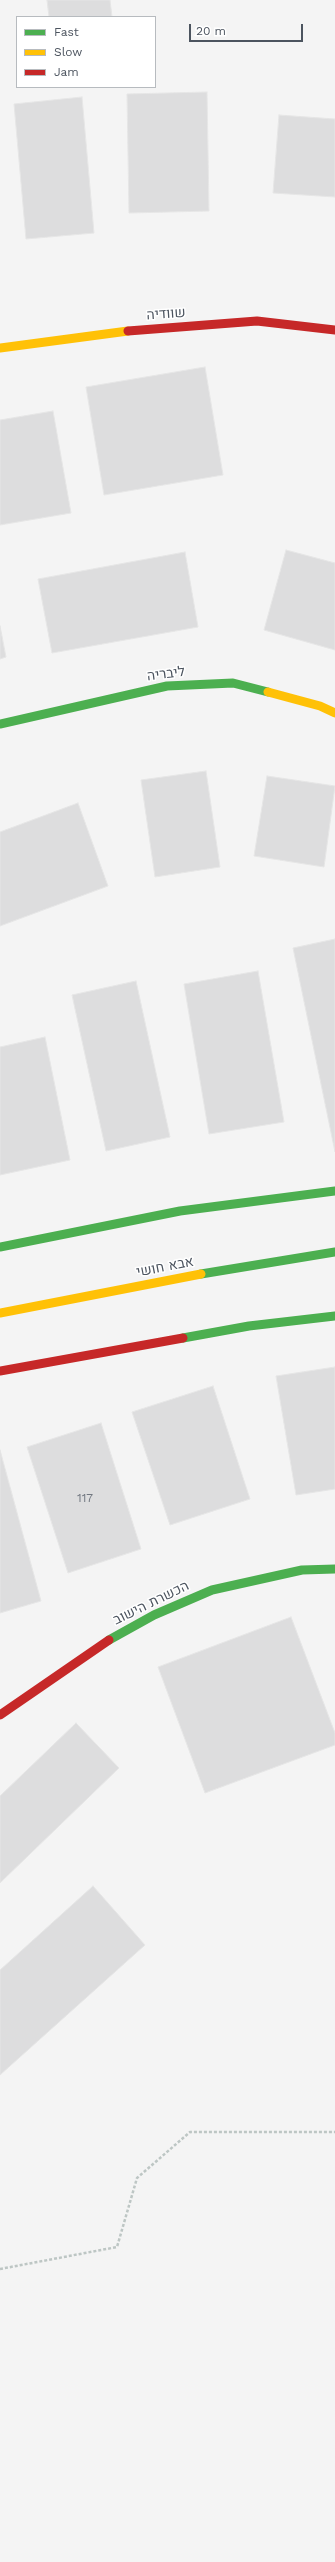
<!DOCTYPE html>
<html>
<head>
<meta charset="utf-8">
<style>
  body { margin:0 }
  #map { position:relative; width:335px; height:2562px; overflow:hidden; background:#f4f4f4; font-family:"Work Sans",sans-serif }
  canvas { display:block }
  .legend { position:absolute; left:16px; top:16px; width:140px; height:72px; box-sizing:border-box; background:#fff; border:1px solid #b7bbbf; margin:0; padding:5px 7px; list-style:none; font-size:12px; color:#4c545f }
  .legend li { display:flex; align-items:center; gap:8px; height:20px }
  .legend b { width:20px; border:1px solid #b7bbbf }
  .scale { position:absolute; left:189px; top:24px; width:114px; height:18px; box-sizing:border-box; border:2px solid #4c545f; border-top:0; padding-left:5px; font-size:12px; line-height:14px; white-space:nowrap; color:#4c545f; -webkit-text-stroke:3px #fff; paint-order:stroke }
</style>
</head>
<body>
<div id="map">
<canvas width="335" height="2562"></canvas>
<ul class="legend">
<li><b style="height:5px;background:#4caf50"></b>Fast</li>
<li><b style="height:5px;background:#ffc107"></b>Slow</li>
<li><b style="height:5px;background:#c62828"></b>Jam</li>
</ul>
<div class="scale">20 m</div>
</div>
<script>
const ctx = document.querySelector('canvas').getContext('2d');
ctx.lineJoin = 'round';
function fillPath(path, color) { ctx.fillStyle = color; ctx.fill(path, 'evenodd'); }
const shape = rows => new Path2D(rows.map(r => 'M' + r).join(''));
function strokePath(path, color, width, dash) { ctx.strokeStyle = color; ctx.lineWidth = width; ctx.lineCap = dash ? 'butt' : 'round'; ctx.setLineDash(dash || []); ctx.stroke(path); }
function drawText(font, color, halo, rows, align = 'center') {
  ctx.font = font + ' "Work Sans",Heebo,sans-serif'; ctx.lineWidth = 3; ctx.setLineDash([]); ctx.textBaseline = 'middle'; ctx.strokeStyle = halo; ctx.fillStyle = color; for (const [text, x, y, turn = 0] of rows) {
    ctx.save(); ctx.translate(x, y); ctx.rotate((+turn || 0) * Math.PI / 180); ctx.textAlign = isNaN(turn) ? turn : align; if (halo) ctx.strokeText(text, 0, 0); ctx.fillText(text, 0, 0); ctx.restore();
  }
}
const building = shape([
  [47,0,110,0,112,17,49,17,47,0],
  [207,92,209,211,129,213,127,94,207,92],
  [82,97,94,233,26,239,14,104,82,97],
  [279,115,335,119,335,197,273,193,279,115],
  [205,367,223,475,104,495,86,387,205,367],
  [53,411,71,513,0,525,0,420,53,411],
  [286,550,335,563,335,650,264,630,286,550],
  [185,552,198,627,52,653,38,579,185,552],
  [0,626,6,657,0,659,0,626],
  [206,771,220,867,155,877,141,780,206,771],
  [267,776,335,786,324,867,254,856,267,776],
  [78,803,108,886,0,926,0,832,78,803],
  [335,939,335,1152,293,948,335,939],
  [258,971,284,1122,209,1134,184,984,258,971],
  [136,981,170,1137,106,1151,72,995,136,981],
  [45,1037,70,1160,0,1175,0,1047,45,1037],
  [335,1367,335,1489,296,1495,276,1376,335,1367],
  [213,1386,250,1499,170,1525,132,1412,213,1386],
  [101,1423,141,1549,68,1573,27,1447,101,1423],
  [0,1450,41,1601,0,1613,0,1450],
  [291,1617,335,1733,335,1745,205,1793,158,1667,291,1617],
  [76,1723,119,1768,0,1883,0,1796,76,1723],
  [93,1886,145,1945,0,2075,0,1970,93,1886]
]);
const path = shape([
  [0,2269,117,2247,137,2178,190,2132,335,2132]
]);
const fast = shape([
  [0,724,167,686,233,683,268,692],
  [0,1247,180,1211,335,1191],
  [201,1274,335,1252],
  [183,1338,249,1326,335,1316],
  [109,1640,154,1615,212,1590,302,1570,335,1569]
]);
const slow = shape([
  [0,348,128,331],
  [268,692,320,706,335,713],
  [0,1313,201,1274]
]);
const jam = shape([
  [128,331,257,321,335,330],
  [0,1371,183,1338],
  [0,1715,109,1640]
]);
const numberNames = [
  ["117",85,1498]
];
const streetNames = [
  ["שוודיה",166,314,-4],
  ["ליבריה",166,674,-7],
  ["אבא חושי",165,1267,-11],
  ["הכשרת הישוב",151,1603,-26]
];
fillPath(building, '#ddddde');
strokePath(building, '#e6e6e6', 1);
strokePath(path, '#bdc6c4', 2.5, [3, 2]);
strokePath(fast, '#4caf50', 9);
strokePath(slow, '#ffc107', 9);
strokePath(jam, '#c62828', 9);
drawText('12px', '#717780', null, numberNames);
drawText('14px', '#4c545f', '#fff', streetNames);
</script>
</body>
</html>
